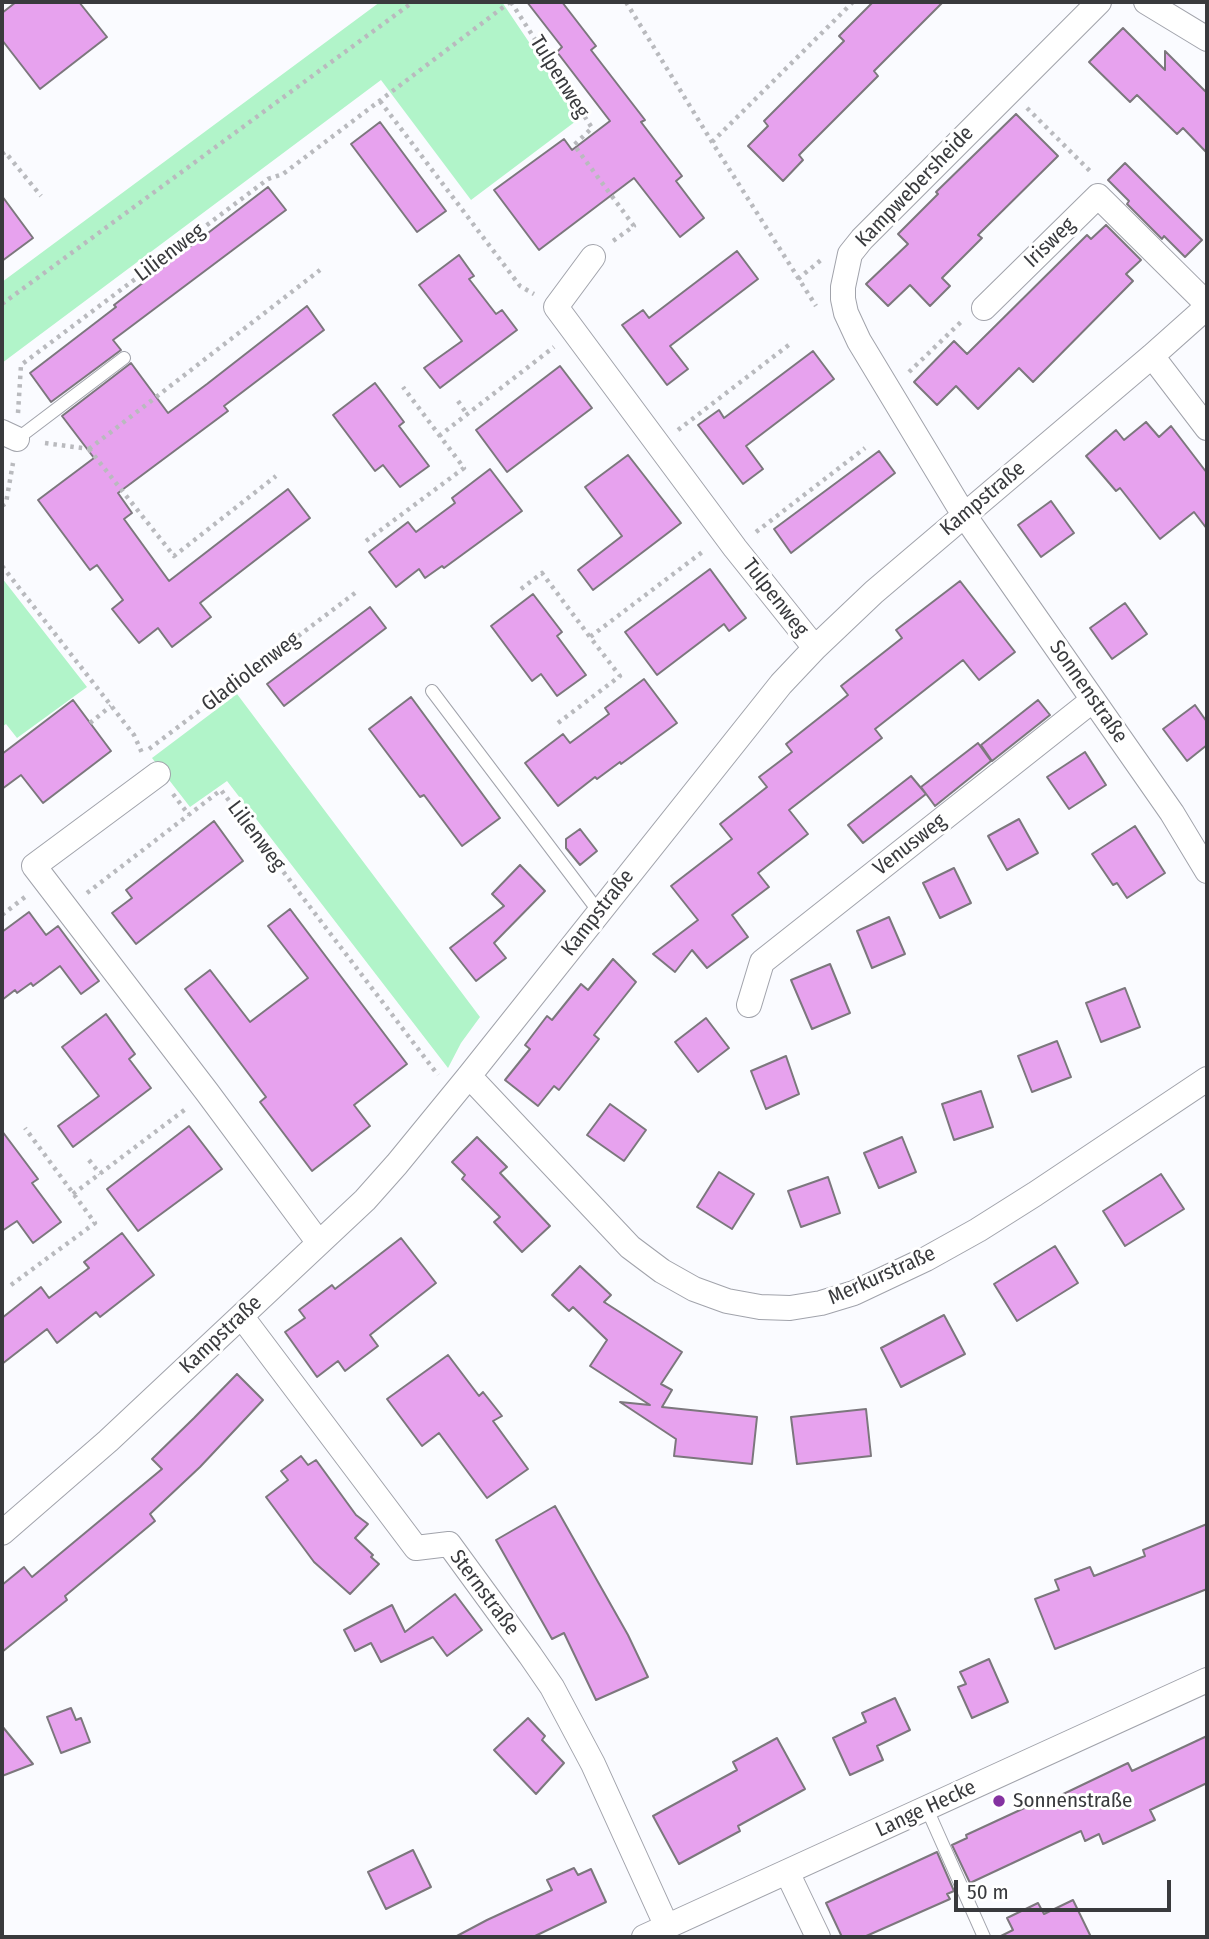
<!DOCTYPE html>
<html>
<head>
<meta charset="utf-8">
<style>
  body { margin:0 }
  #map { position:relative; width:1209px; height:1939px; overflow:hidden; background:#fafbff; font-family:"Fira Sans Condensed",sans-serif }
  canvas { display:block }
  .frame { position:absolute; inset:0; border:4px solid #393a3d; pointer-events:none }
  .scale { position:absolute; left:954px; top:1880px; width:217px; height:32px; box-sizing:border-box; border:4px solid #393a3d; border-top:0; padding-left:9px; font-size:21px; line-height:24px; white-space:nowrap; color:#393a3d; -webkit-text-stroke:5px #fff; paint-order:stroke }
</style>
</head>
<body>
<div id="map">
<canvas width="1209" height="1939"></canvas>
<div class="frame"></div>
<div class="scale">50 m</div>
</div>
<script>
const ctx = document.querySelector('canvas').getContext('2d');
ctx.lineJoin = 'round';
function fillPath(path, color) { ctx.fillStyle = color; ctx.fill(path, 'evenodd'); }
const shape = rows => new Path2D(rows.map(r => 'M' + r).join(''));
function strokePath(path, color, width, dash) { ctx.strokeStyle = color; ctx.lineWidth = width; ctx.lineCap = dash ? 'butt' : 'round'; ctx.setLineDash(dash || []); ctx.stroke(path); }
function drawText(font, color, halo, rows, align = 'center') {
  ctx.font = font + ' "Fira Sans Condensed",sans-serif'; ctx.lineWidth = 6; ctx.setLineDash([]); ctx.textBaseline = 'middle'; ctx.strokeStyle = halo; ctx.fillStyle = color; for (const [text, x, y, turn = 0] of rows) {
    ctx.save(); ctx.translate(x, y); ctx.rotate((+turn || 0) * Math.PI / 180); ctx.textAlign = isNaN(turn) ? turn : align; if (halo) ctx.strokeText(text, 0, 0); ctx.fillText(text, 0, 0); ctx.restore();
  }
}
const green = shape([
  [380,2,502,2,580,118,471,200,381,80,2,363,2,282],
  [2,578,87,687,17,738,6,724,2,727],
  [237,694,480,1017,461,1043,448,1068,227,781,190,807,152,758]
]);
const building = shape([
  [16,2,79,2,107,37,40,89,2,40,2,13,16,2],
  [527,2,562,2,596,46,591,50,645,120,641,122,682,176,676,181,704,218,680,237,634,178,539,250,494,190,564,139,572,150,610,121,557,52,562,47,527,2],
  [873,2,943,2,874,71,878,76,799,155,803,160,783,181,748,146,768,126,764,121,844,41,839,36,873,2],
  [1123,28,1165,70,1165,51,1207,93,1207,153,1183,128,1177,134,1137,95,1130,102,1089,62,1123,28],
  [1016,114,1058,156,978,235,982,238,942,278,950,286,930,306,910,285,888,306,866,284,908,244,898,234,938,194,936,192,1016,114],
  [380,122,446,211,417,232,351,144,380,122],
  [1125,163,1202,240,1185,257,1164,236,1162,239,1127,204,1129,201,1108,180,1125,163],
  [268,187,286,210,113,340,121,350,51,402,30,373,116,307,114,305,268,187],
  [2,196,33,238,2,261,2,196],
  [1106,225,1141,260,1126,274,1133,281,1033,382,1019,368,978,409,956,386,937,405,914,382,954,341,967,354,1087,235,1091,239,1106,225],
  [737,251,758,279,670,346,688,369,667,385,622,325,643,310,649,318,737,251],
  [459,255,474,276,469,279,496,314,502,310,517,330,440,388,424,368,462,341,419,285,459,255],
  [307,306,324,330,224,406,228,411,118,493,132,513,124,519,169,581,288,489,310,518,200,603,211,617,172,647,158,628,139,643,112,609,123,600,97,565,90,570,38,500,94,458,62,416,131,363,168,413,207,384,307,306],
  [813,351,834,379,746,446,763,469,743,484,698,425,719,410,724,418,813,351],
  [560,366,592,408,507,472,476,430,560,366],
  [375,383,404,422,399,426,429,466,400,487,383,465,375,471,333,415,375,383],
  [1146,422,1159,437,1171,426,1207,473,1207,529,1194,512,1160,539,1120,488,1116,491,1086,456,1116,430,1124,440,1146,422],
  [879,451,895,473,791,553,774,529,879,451],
  [628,455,681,523,593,590,578,570,622,536,585,487,628,455],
  [490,469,522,511,444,568,442,566,425,578,419,569,396,587,369,552,408,522,416,532,455,503,452,498,490,469],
  [1051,501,1074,533,1041,557,1018,525,1051,501],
  [710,569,746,618,729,631,724,624,657,675,625,632,710,569],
  [960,581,1015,652,979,680,963,660,875,729,882,738,789,810,808,834,758,873,769,887,732,915,748,937,707,968,692,950,675,972,653,954,698,920,671,886,732,839,720,824,767,787,759,777,792,752,786,744,848,695,841,686,902,638,896,630,960,581],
  [533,594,562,632,557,636,586,675,557,696,541,674,532,681,491,626,533,594],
  [1125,603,1147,634,1112,659,1090,628,1125,603],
  [370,607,386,628,284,706,267,684,370,607],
  [644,679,677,723,621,764,620,762,597,779,595,777,558,806,525,763,563,734,570,743,609,714,605,708,644,679],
  [411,697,500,818,462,846,424,795,420,797,369,729,411,697],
  [73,700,111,751,43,803,21,775,2,789,2,754,73,700],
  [1038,700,1050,715,992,761,981,745,1038,700],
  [1195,705,1207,722,1207,745,1187,761,1163,729,1195,705],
  [978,743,991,761,935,806,921,787,978,743],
  [1085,752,1106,785,1069,809,1047,777,1085,752],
  [911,776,926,794,863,843,848,825,911,776],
  [1019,819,1038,853,1007,870,988,836,1019,819],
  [214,821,243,861,136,944,112,913,132,898,126,890,214,821],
  [1135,826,1165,873,1127,898,1117,883,1113,885,1092,854,1135,826],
  [580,829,597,851,580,865,566,848,566,839,580,829],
  [520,865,545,891,494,943,506,958,476,981,450,948,504,906,492,894,520,865],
  [954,868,971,903,940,918,923,883,954,868],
  [290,909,407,1064,354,1105,370,1126,312,1171,260,1102,266,1097,185,989,210,970,250,1022,308,978,268,926,290,909],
  [29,912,46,935,58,926,99,981,81,994,60,966,33,986,31,983,17,993,15,990,2,1000,2,932,29,912],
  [889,917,905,954,872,968,857,931,889,917],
  [613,959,636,982,594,1035,599,1039,559,1090,554,1086,538,1106,505,1080,530,1049,525,1045,547,1016,552,1020,581,984,588,990,613,959],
  [830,964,850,1013,812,1029,791,980,830,964],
  [1125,988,1140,1027,1101,1042,1086,1003,1125,988],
  [106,1014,135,1054,129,1059,151,1088,73,1147,58,1126,99,1096,62,1047,106,1014],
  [706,1018,729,1048,698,1072,675,1042,706,1018],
  [1057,1041,1071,1077,1032,1092,1018,1056,1057,1041],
  [786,1056,799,1094,766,1109,751,1071,786,1056],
  [981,1091,993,1127,954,1140,942,1104,981,1091],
  [610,1104,646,1130,624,1161,587,1135,610,1104],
  [189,1126,222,1169,138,1231,107,1189,189,1126],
  [2,1131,38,1179,32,1183,61,1222,33,1243,17,1221,2,1231,2,1131],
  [477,1137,507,1167,500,1173,550,1226,522,1252,494,1222,500,1217,462,1179,465,1175,452,1162,477,1137],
  [902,1137,916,1172,879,1188,864,1153,902,1137],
  [719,1172,754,1194,732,1229,697,1207,719,1172],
  [1161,1174,1184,1209,1125,1246,1103,1211,1161,1174],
  [828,1177,840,1213,801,1227,788,1191,828,1177],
  [122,1233,154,1275,100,1317,96,1312,57,1343,47,1329,2,1364,2,1318,41,1287,49,1298,89,1268,84,1262,122,1233],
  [401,1238,436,1283,370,1335,378,1346,345,1371,338,1361,317,1377,285,1332,305,1318,299,1310,332,1285,335,1289,401,1238],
  [1055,1246,1078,1283,1017,1321,994,1284,1055,1246],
  [580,1266,611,1295,604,1302,682,1352,661,1384,672,1390,662,1407,757,1417,752,1464,674,1456,676,1439,620,1402,650,1405,590,1366,607,1340,573,1307,569,1311,552,1295,580,1266],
  [944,1315,965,1354,901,1387,881,1348,944,1315],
  [448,1355,479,1396,483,1392,502,1416,493,1421,528,1469,487,1498,439,1433,422,1446,387,1399,448,1355],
  [237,1374,263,1400,200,1467,150,1514,155,1521,65,1596,67,1600,2,1652,2,1585,24,1567,32,1577,162,1469,152,1459,194,1418,237,1374],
  [866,1409,871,1456,797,1464,791,1417,866,1409],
  [301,1456,308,1465,316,1460,356,1515,368,1524,355,1538,373,1555,371,1557,379,1564,350,1594,314,1562,266,1497,288,1480,281,1471,301,1456],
  [555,1506,628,1635,648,1677,596,1700,564,1633,552,1639,496,1540,555,1506],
  [1207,1524,1207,1589,1055,1649,1035,1599,1059,1590,1055,1580,1090,1567,1094,1576,1145,1556,1143,1550,1207,1524],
  [455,1594,482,1630,447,1656,433,1637,381,1662,371,1643,355,1651,344,1630,392,1605,405,1632,455,1594],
  [989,1659,1008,1702,972,1718,958,1687,966,1684,960,1672,989,1659],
  [895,1698,910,1730,877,1746,883,1760,850,1775,833,1738,866,1722,862,1713,895,1698],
  [71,1708,76,1720,81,1718,90,1742,61,1753,47,1717,71,1708],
  [528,1718,545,1736,542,1740,564,1763,536,1794,494,1750,528,1718],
  [2,1726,33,1764,2,1776,2,1726],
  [1207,1736,1207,1783,1150,1810,1155,1820,1103,1844,1099,1834,1085,1841,1081,1831,970,1883,952,1845,967,1838,966,1835,1033,1804,1034,1808,1128,1763,1132,1771,1207,1736],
  [777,1738,805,1789,738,1826,740,1831,679,1864,653,1816,737,1770,733,1762,777,1738],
  [413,1850,431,1887,386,1909,368,1872,413,1850],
  [937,1852,954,1891,947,1894,950,1899,864,1937,842,1937,826,1903,937,1852],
  [574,1868,578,1875,591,1869,606,1902,533,1937,455,1937,487,1920,552,1890,547,1880,574,1868],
  [1073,1900,1091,1937,999,1937,1013,1930,1007,1918,1038,1903,1044,1914,1073,1900]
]);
const path = shape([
  [511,2,592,128,574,145,634,226,613,241],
  [626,2,712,142,816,306],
  [380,101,520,286,534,294],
  [1027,108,1090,171],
  [712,142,853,2],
  [2,154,5,152,41,196],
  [798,279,821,260],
  [2,304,413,2],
  [909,372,963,320],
  [458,401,467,414],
  [18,413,21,365,268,179,283,174,510,2],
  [678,430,790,344],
  [439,436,554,347],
  [45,443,89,449],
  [89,449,320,270],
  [89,449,174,556,276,476],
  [2,506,6,503,13,463],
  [756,532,865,448],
  [366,541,464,468,403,387],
  [2,566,134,735,142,753],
  [521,589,542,573,590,637],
  [90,723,111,706],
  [558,723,620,676,590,637,705,550],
  [149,749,359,590],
  [173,794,189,815],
  [87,893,221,790,438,1075],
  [2,915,25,897],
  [89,1160,100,1174],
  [73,1194,187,1108],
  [11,1285,95,1223,25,1128]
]);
const service = shape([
  [17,439,124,358],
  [432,691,599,912],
  [927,1809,984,1937]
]);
const minor = shape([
  [1099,2,862,239,850,254,843,287,843,299,846,313,859,341,964,515,1172,813,1207,871],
  [1146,2,1207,39],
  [593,257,556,307,735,548,815,648],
  [984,308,1098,196,1207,304],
  [1152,356,1207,428],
  [2,432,17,439],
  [158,774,34,866,207,1092,319,1243],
  [749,1005,762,962,1093,700],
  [469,1076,630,1247,662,1271,694,1289,727,1301,760,1307,790,1308,821,1303,854,1293,926,1259,978,1230,1035,1194,1207,1079],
  [242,1317,416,1548,449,1544,530,1655,552,1687,593,1764,667,1927],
  [2,1533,108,1441,365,1200,397,1164,469,1076,781,684,815,648,874,592,1152,356,1207,307],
  [787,1872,818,1937],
  [644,1937,1207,1680]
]);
const markers = [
  [999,1801,7,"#8432a1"]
];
const streetNames = [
  ["Tulpenweg",559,77,58],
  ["Kampwebersheide",915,187,-46],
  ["Irisweg",1050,243,-44],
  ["Lilienweg",170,253,-37],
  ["Kampstraße",983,499,-40],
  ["Tulpenweg",775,598,52],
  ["Gladiolenweg",251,672,-37],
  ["Sonnenstraße",1088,692,55],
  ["Lilienweg",256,836,53],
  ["Venusweg",910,845,-38],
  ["Kampstraße",598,913,-52],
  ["Merkurstraße",882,1276,-24],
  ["Kampstraße",221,1335,-43],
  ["Sternstraße",484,1593,53],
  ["Lange Hecke",926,1809,-25]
];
const poiNames = [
  ["Sonnenstraße",1013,1801]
];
fillPath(green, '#b1f4c9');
fillPath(building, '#e7a2ee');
strokePath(building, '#7c777d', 2);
strokePath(service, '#a1a3ab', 14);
strokePath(minor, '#a1a3ab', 26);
strokePath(path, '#b9babe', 4.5, [3.5, 5]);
strokePath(service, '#fff', 12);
strokePath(minor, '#fff', 24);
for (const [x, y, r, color] of markers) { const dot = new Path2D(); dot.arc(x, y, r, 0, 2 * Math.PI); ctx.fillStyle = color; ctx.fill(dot); strokePath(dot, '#fff', 2.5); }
drawText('21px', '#393a3d', '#fff', streetNames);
drawText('21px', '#393a3d', '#fff', poiNames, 'left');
</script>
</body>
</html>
